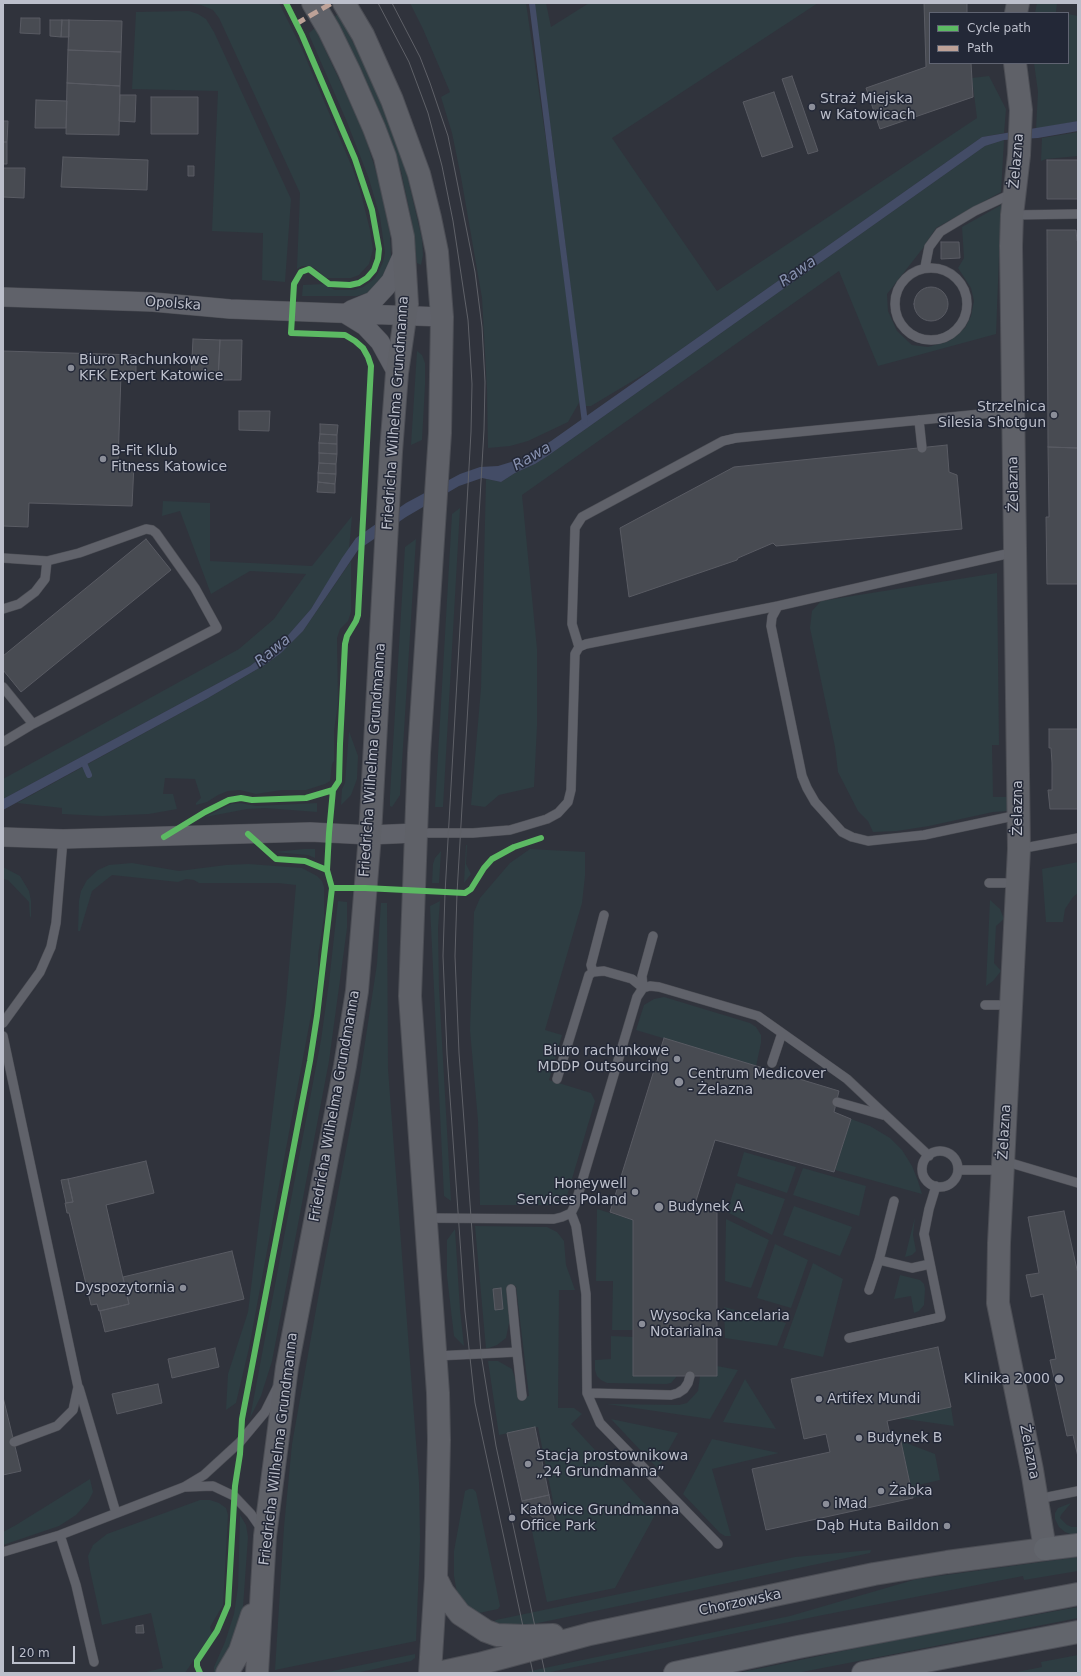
<!DOCTYPE html>
<html>
<head>
<meta charset="utf-8">
<style>
  body { margin:0 }
  #map { position:relative; width:1081px; height:1676px; overflow:hidden; background:#30333c; font-family:"DejaVu Sans",sans-serif }
  canvas { display:block }
  .frame { position:absolute; inset:0; border:4px solid #bcbfcb; pointer-events:none }
  .legend { position:absolute; left:929px; top:12px; width:140px; height:52px; box-sizing:border-box; background:#232837; border:1px solid #606472; margin:0; padding:5px 7px; list-style:none; font-size:12px; color:#bcbfcb }
  .legend li { display:flex; align-items:center; gap:8px; height:20px }
  .legend b { width:20px; border:1px solid #606472 }
  .scale { position:absolute; left:12px; top:1646px; width:63px; height:18px; box-sizing:border-box; border:2px solid #bcbfcb; border-top:0; padding-left:5px; font-size:12px; line-height:14px; white-space:nowrap; color:#bcbfcb; -webkit-text-stroke:3px #232837; paint-order:stroke }
</style>
</head>
<body>
<div id="map">
<canvas width="1081" height="1676"></canvas>
<div class="frame"></div>
<ul class="legend">
<li><b style="height:5px;background:#5cba63"></b>Cycle path</li>
<li><b style="height:5px;background:#bda197"></b>Path</li>
</ul>
<div class="scale">20 m</div>
</div>
<script>
const ctx = document.querySelector('canvas').getContext('2d');
ctx.lineJoin = 'round';
function fillPath(path, color) { ctx.fillStyle = color; ctx.fill(path, 'evenodd'); }
const shape = rows => new Path2D(rows.map(r => 'M' + r).join(''));
function strokePath(path, color, width, dash) { ctx.strokeStyle = color; ctx.lineWidth = width; ctx.lineCap = dash ? 'butt' : 'round'; ctx.setLineDash(dash || []); ctx.stroke(path); }
function drawText(font, color, halo, rows, align = 'center') {
  ctx.font = font + ' "DejaVu Sans",sans-serif'; ctx.lineWidth = 3; ctx.setLineDash([]); ctx.textBaseline = 'middle'; ctx.strokeStyle = halo; ctx.fillStyle = color; for (const [text, x, y, turn = 0] of rows) {
    ctx.save(); ctx.translate(x, y); ctx.rotate((+turn || 0) * Math.PI / 180); ctx.textAlign = isNaN(turn) ? turn : align; if (halo) ctx.strokeText(text, 0, 0); ctx.fillText(text, 0, 0); ctx.restore();
  }
}
const green = shape([
  [181,3,279,3,302,49,352,167,360,190,370,230,373,249,369,264,359,275,351,278,326,278,316,269,310,266,302,266,297,269,300,193,219,18,213,10,201,5],
  [410,3,526,3,554,195,580,401,568,422,528,441,510,446,488,448,487,389,482,298,461,177,452,133,441,97,450,92,423,29],
  [532,3,546,3,551,27,589,3,818,3,612,138,717,291,977,118,972,78,989,76,1006,109,1004,133,982,137,656,367,591,406,585,406,554,152],
  [1037,3,1057,3,1056,12,1062,13,1035,13],
  [189,11,198,14,206,19,214,32,291,199,285,282,262,280,263,233,212,231,218,91,132,89,136,12],
  [338,14,364,63,382,105,397,143,408,179,422,239,423,255,421,265,417,263,412,223,401,171,377,106,354,56,334,17],
  [1068,14,1078,16,1078,121,1036,129,1038,92,1034,63,1068,63],
  [315,28,363,130,379,181,390,234,391,259,388,270,374,288,367,293,357,296,302,296,303,285,324,284,335,290,354,290,363,287,374,279,378,273,383,262,385,253,380,217,369,179,347,122,310,37,309,33],
  [1078,132,1078,156,1046,159,1041,161,1042,138],
  [1004,140,1001,192,936,228,923,248,887,294,888,311,897,331,912,345,928,347,949,341,965,328,971,316,974,301,971,288,958,268,964,258,962,227,1001,205,996,334,878,366,839,271,522,495,537,649,537,726,534,787,499,795,485,807,471,805,481,688,486,479,501,482,515,473,535,464,549,455,985,146],
  [417,351,422,355,425,363,425,385,422,440,411,445],
  [163,501,210,503,210,561,312,566,352,516,349,549,311,609,283,641,267,653,250,666,3,799,3,779,239,649,274,619,306,574,250,571,211,594,180,511,162,516],
  [460,508,443,807,435,807,452,514],
  [416,539,400,795,392,807,390,806,390,795,405,547],
  [351,561,351,612,348,621,340,629,337,638,338,703,334,731,334,761,332,764,330,781,325,784,306,790,282,790,256,794,240,790,228,791,218,795,207,802,196,805,196,803,201,798,195,779,165,778,163,794,173,794,177,809,149,814,102,816,62,814,62,808,17,803,208,698,266,664,281,653,303,631],
  [997,573,999,745,992,745,993,797,1007,797,1007,811,993,812,929,826,897,831,873,832,868,821,858,811,838,772,835,747,810,628,812,611,821,601],
  [349,731,358,756,357,779,351,795,341,805,342,789,345,783],
  [240,803,256,806,317,803,317,812,265,808,247,809,205,817,231,804],
  [466,845,467,845,466,864,471,874,464,883],
  [304,849,315,849,315,858,308,855,274,852],
  [530,849,585,852,585,876,582,903,545,1030,562,1035,549,1080,591,1093,595,1101,566,1199,557,1205,480,1205,478,1121,470,1030,474,912,480,898,510,863],
  [441,851,439,883,432,883,433,864,435,858],
  [1078,862,1078,893,1073,897,1065,909,1063,922,1046,922,1042,869],
  [132,863,179,871,226,865,249,864,302,868,317,876,322,881,324,887,324,917,318,956,318,978,279,1186,249,1348,236,1403,226,1410,228,1374,248,1312,286,1002,296,885,278,883,199,883,194,880,186,879,178,882,112,875,92,891,80,931,78,931,79,901,81,891,87,880,98,870,109,865],
  [3,867,20,876,29,891,31,901,31,916,30,918,29,902,8,880,3,879],
  [990,900,1000,909,1004,919,996,926,994,963,1001,971,993,981,986,986],
  [338,901,347,902,347,928,329,1061,272,1361,261,1396,250,1418,321,1040,329,982],
  [440,901,438,928,439,989,451,1201,444,1196,430,906],
  [381,903,387,903,388,1069,419,1482,420,1540,416,1641,275,1670,284,1527,292,1444,322,1276,359,1082,377,964],
  [664,997,750,1023,756,1027,761,1035,761,1043,756,1066,636,1030,644,1005,654,999],
  [851,1119,870,1126,890,1138,902,1150,912,1166,918,1181,922,1194,835,1170],
  [744,1152,796,1167,787,1193,737,1176],
  [803,1168,866,1186,859,1216,793,1195],
  [736,1183,785,1199,772,1235,727,1212],
  [794,1206,852,1227,840,1256,783,1235],
  [597,1209,633,1220,633,1330,612,1330,613,1281,596,1281],
  [915,1217,913,1235,916,1251,912,1255,905,1257],
  [726,1219,769,1240,751,1288,725,1281],
  [475,1226,547,1227,557,1232,564,1241,566,1265,575,1290,559,1290,558,1408,574,1408,582,1414,571,1424,655,1515,615,1588,547,1602,532,1531,558,1526,538,1427,499,1435,488,1361,498,1361,512,1369,517,1385,518,1397,529,1396,516,1286,507,1287,510,1318,506,1338,497,1345,486,1349],
  [455,1229,460,1310,464,1346,454,1336,447,1276,447,1240],
  [775,1244,808,1260,791,1308,757,1298],
  [813,1263,843,1279,823,1357,783,1348],
  [900,1275,920,1280,924,1284,925,1289,924,1305,919,1311,914,1313,911,1296,894,1299],
  [724,1307,786,1323,777,1346,725,1338],
  [611,1336,633,1337,633,1376,677,1376,671,1383,666,1384,607,1383,601,1380,597,1376,595,1370,595,1360,611,1359],
  [717,1366,738,1370,710,1419,607,1404,679,1405,687,1403,698,1391,700,1376,717,1376],
  [745,1379,776,1429,723,1422],
  [951,1407,954,1426,899,1418],
  [611,1419,678,1433,658,1469],
  [712,1439,779,1453,712,1469,731,1536,725,1536,720,1533,683,1494],
  [901,1441,935,1454,940,1480,918,1485,920,1496,913,1498],
  [90,1479,93,1492,88,1502,76,1515,59,1526,3,1545,3,1532,16,1525],
  [469,1489,473,1489,476,1492,500,1606,498,1609,479,1613,475,1616,457,1593,454,1576,454,1551,465,1491],
  [200,1500,210,1500,219,1503,226,1508,228,1515,223,1605,210,1627,212,1633,185,1673,142,1673,163,1668,151,1613,102,1625,90,1570,88,1556,93,1545,107,1534],
  [1071,1503,1061,1515,1060,1518,1067,1525,1072,1527,1078,1527,1078,1534,1070,1534,1065,1532,1059,1527,1055,1519,1055,1513,1058,1508],
  [240,1515,246,1525,248,1537,242,1621,237,1639,217,1673,214,1673,214,1667,225,1642,234,1614,238,1587],
  [871,1550,870,1553,524,1626,491,1625,496,1620,795,1557],
  [1078,1557,1078,1571,1024,1580,1023,1576,818,1616,546,1673,521,1673,790,1616,917,1579],
  [1078,1607,1078,1618,797,1673,738,1673,881,1643],
  [415,1654,415,1658,411,1661,356,1673,323,1673],
  [1078,1655,1078,1673,1012,1673,1042,1667,1041,1662]
]);
const water = shape([
  [1078,121,1078,131,1038,138,1004,140,985,146,549,455,535,464,515,473,501,482,482,478,459,486,406,517,358,550,303,631,281,653,266,664,208,698,3,810,3,799,250,666,267,653,283,641,311,609,342,558,356,538,406,503,460,474,480,467,498,466,524,458,551,441,982,137]
]);
const stream = shape([
  [532,3,585,423],
  [83,761,89,775]
]);
const building = shape([
  [924,3,967,3,967,13,930,13,930,63,971,63,973,97,880,129,866,88,926,67,924,3],
  [21,18,40,18,40,34,20,33,21,18],
  [50,20,62,20,61,37,50,36,50,20],
  [62,20,69,20,69,37,61,37,62,20],
  [69,20,122,21,121,52,68,50,69,20],
  [68,50,121,52,120,86,67,83,68,50],
  [792,76,818,151,808,154,782,79,792,76],
  [67,83,120,86,119,135,66,134,67,83],
  [774,92,793,147,762,157,743,102,774,92],
  [120,95,136,95,135,122,119,121,120,95],
  [151,97,198,97,198,134,151,134,151,97],
  [36,100,67,101,66,128,35,128,36,100],
  [3,121,8,121,7,142,3,142,3,121],
  [3,142,7,142,7,164,3,164,3,142],
  [63,157,148,160,147,190,61,187,63,157],
  [1047,160,1078,160,1078,199,1047,199,1047,160],
  [188,166,194,166,194,176,188,176,188,166],
  [3,168,25,168,24,198,3,197,3,168],
  [1047,230,1076,230,1077,241,1078,241,1078,448,1048,447,1047,230],
  [941,242,959,242,960,258,941,259,941,242],
  '914 304a17 17 0 1 1 34 0a17 17 0 1 1-34 0Z',
  [193,339,220,340,218,380,191,379,193,339],
  [220,340,242,340,241,380,218,380,220,340],
  [3,351,136,355,136,375,121,374,118,464,134,464,132,506,29,503,28,527,3,526,3,351],
  [239,411,270,411,269,431,239,430,239,411],
  [320,424,338,425,337,435,320,434,320,424],
  [320,434,337,435,337,444,319,443,320,434],
  [319,443,337,444,337,454,319,453,319,443],
  [947,445,949,472,957,475,962,529,776,546,773,543,738,558,737,560,629,597,620,528,734,467,947,445],
  [1048,447,1078,448,1078,584,1047,584,1046,517,1049,517,1048,447],
  [319,453,337,454,336,464,319,463,319,453],
  [319,463,336,464,336,474,318,473,319,463],
  [318,473,336,474,335,484,318,482,318,473],
  [318,482,335,484,335,493,317,492,318,482],
  [146,539,171,570,21,692,3,670,3,656,146,539],
  [1049,729,1078,729,1078,809,1050,809,1048,790,1052,790,1052,763,1051,748,1049,748,1049,729],
  [664,1038,839,1091,834,1112,851,1119,834,1172,715,1140,695,1204,717,1211,717,1376,633,1376,633,1220,610,1212,664,1038],
  [146,1161,154,1193,106,1205,129,1304,99,1311,97,1304,91,1305,69,1213,67,1213,65,1203,73,1202,68,1179,146,1161],
  [68,1179,73,1202,66,1203,61,1180,68,1179],
  [1064,1211,1078,1274,1078,1457,1073,1435,1067,1436,1050,1360,1056,1359,1043,1294,1031,1297,1026,1275,1039,1273,1028,1217,1064,1211],
  [232,1251,244,1299,105,1332,100,1311,129,1304,123,1277,232,1251],
  [501,1288,503,1309,495,1310,493,1289,501,1288],
  [938,1347,951,1407,887,1421,891,1439,900,1437,913,1498,766,1530,752,1469,830,1452,826,1434,804,1439,791,1379,938,1347],
  [215,1348,219,1367,172,1378,168,1359,215,1348],
  [158,1384,162,1403,117,1414,112,1394,158,1384],
  [3,1397,21,1471,3,1475,3,1397],
  [535,1427,549,1495,522,1501,507,1433,535,1427],
  [549,1495,555,1524,545,1527,524,1510,522,1501,549,1495],
  [143,1625,144,1633,136,1633,136,1626,143,1625]
]);
const lane = shape([
  [1012,215,1078,214],
  [925,267,929,247,940,232,975,211,1013,193],
  '895 304a36 36 0 1 1 72 0a36 36 0 1 1-72 0Z',
  [919,420,922,448],
  [1015,552,778,606,772,617,771,626,802,776,807,788,815,802,842,832,852,837,868,841,924,835,1018,815],
  [3,558,47,561,45,579,35,592,19,604,3,609],
  [579,647,572,624,575,528,582,517,723,441,736,438,1012,411],
  [3,687,33,724],
  [3,742,33,724,217,628,195,588,156,533,152,530,146,529,79,553,47,561],
  [415,833,473,833,510,830,547,819,558,813,568,802,571,790,575,654,579,647,586,644,778,606],
  [1019,849,1078,838],
  [989,883,1017,883],
  [593,972,591,965,604,915],
  [643,988,642,976,653,936],
  [985,1005,1012,1005],
  [3,1023,40,972,51,947,56,923,63,839],
  [3,1036,78,1387,73,1410,57,1426,14,1442],
  [772,1063,782,1033],
  [557,1079,589,975,593,972,604,971,632,979,643,988],
  [837,1102,883,1115],
  '922 1169a18 18 0 1 1 36 0a18 18 0 1 1-36 0Z',
  [1004,1161,1078,1183],
  [959,1170,1003,1170],
  [894,1201,879,1260,912,1268,930,1264],
  [571,1213,576,1226,586,1294,587,1393,671,1395,678,1393,684,1389,688,1383,690,1376],
  [426,1218,554,1219,562,1217,571,1213,575,1205,637,997,643,988,650,986,659,987,758,1016,847,1079,929,1156],
  [869,1290,879,1260],
  [849,1338,941,1317,924,1234,929,1209,936,1186],
  [517,1352,522,1396],
  [436,1356,517,1352,511,1289],
  [79,1388,116,1513],
  [587,1393,600,1423,718,1544],
  [186,1487,213,1486,234,1496,251,1514,262,1530],
  [1038,1499,1078,1491],
  [60,1535,76,1585,94,1662],
  [3,1552,60,1535,184,1487,204,1475,240,1442,265,1412,277,1388]
]);
const street = shape([
  [3,297,153,302,230,309,442,317],
  [351,310,373,301,385,288,391,281,404,252],
  [344,313,365,326,380,342,397,373],
  [3,837,63,839,310,832,370,835,415,833]
]);
const secondary = shape([
  [344,3,363,35,392,100,419,174,430,218,437,252,442,317,440,433,419,753,410,996,438,1393,439,1440,436,1578,430,1673],
  [1016,13,1018,3],
  [436,1578,443,1592,460,1614,486,1631,497,1635,525,1636,553,1635],
  [227,1673,240,1651,252,1615],
  [257,1673,265,1536,287,1367,345,1066,357,991,370,835,391,452,397,373,407,304,403,237,385,157,374,128,349,71,329,30,313,3],
  [438,1673,479,1664,590,1634,874,1574,947,1562,1045,1549,1032,1470,998,1303,999,1243,1019,849,1011,246,1012,215,1019,155,1021,110,1015,63]
]);
const primary = shape([
  [1045,1549,1078,1545],
  [675,1673,798,1647,1078,1594],
  [863,1673,1078,1632]
]);
const tram = shape([
  [378,3,409,62,428,113,442,166,453,221,468,320,472,384,471,432,445,893,443,956,447,1054,465,1312,475,1403,533,1673],
  [392,3,420,57,430,83,448,136,475,272,482,327,485,382,484,430,457,893,455,956,459,1053,481,1354,496,1446,545,1673]
]);
const quiet = shape([
  [296,24,332,3]
]);
const cycleway = shape([
  [248,834,276,859,305,861,327,870],
  [164,837,205,812,229,800,241,798,252,800,306,798,333,790],
  [332,888,365,888,465,893,471,889,484,868,492,859,514,847,541,838],
  [200,1673,197,1666,197,1661,217,1631,228,1605,235,1486,240,1454,242,1419,310,1061,317,1016,332,888,327,870,329,833,333,790,339,781,340,744,345,644,347,636,356,621,358,615,371,366,368,357,363,348,355,341,345,335,291,333,294,284,301,272,309,269,329,284,350,285,359,283,367,278,374,270,378,259,379,249,372,210,355,159,302,35,286,3]
]);
const markers = [
  [812,107,4,"#8b8e99"],
  [71,368,4,"#8b8e99"],
  [1054,415,4,"#8b8e99"],
  [103,459,4,"#8b8e99"],
  [677,1059,4,"#8b8e99"],
  [679,1082,5,"#8b8e99"],
  [635,1192,4,"#8b8e99"],
  [659,1207,5,"#8b8e99"],
  [183,1288,4,"#8b8e99"],
  [642,1324,4,"#8b8e99"],
  [1059,1379,5,"#8b8e99"],
  [819,1399,4,"#8b8e99"],
  [859,1438,4,"#8b8e99"],
  [528,1464,4,"#8b8e99"],
  [881,1491,4,"#8b8e99"],
  [826,1504,4,"#8b8e99"],
  [512,1518,4,"#8b8e99"],
  [947,1526,4,"#8b8e99"]
];
const poiNames = [
  ["Straż Miejska",820,99],
  ["w Katowicach",820,115],
  ["Biuro Rachunkowe",79,360],
  ["KFK Expert Katowice",79,376],
  ["Strzelnica",1046,407,"right"],
  ["Silesia Shotgun",1046,423,"right"],
  ["B-Fit Klub",111,451],
  ["Fitness Katowice",111,467],
  ["Biuro rachunkowe",669,1051,"right"],
  ["MDDP Outsourcing",669,1067,"right"],
  ["Centrum Medicover",688,1074],
  ["- Żelazna",688,1090],
  ["Honeywell",627,1184,"right"],
  ["Services Poland",627,1200,"right"],
  ["Budynek A",668,1207],
  ["Dyspozytornia",175,1288,"right"],
  ["Wysocka Kancelaria",650,1316],
  ["Notarialna",650,1332],
  ["Klinika 2000",1050,1379,"right"],
  ["Artifex Mundi",827,1399],
  ["Budynek B",867,1438],
  ["Stacja prostownikowa",536,1456],
  ["„24 Grundmanna”",536,1472],
  ["Żabka",889,1491],
  ["iMad",834,1504],
  ["Katowice Grundmanna",520,1510],
  ["Office Park",520,1526],
  ["Dąb Huta Baildon",939,1526,"right"]
];
const streetNames = [
  ["Żelazna",1017,161,-85],
  ["Opolska",173,304,4],
  ["Friedricha Wilhelma Grundmanna",396,413,-86],
  ["Żelazna",1014,484,-91],
  ["Friedricha Wilhelma Grundmanna",373,760,-86],
  ["Żelazna",1018,808,-90],
  ["Friedricha Wilhelma Grundmanna",335,1106,-80],
  ["Żelazna",1005,1132,-87],
  ["Friedricha Wilhelma Grundmanna",279,1449,-83],
  ["Żelazna",1029,1452,79],
  ["Chorzowska",740,1603,-12]
];
const waterNames = [
  ["Rawa",798,272,-35],
  ["Rawa",532,457,-30],
  ["Rawa",273,651,-40]
];
fillPath(green, '#2e3d42');
fillPath(water, '#434c66');
strokePath(stream, '#434c66', 6);
fillPath(building, '#484b52');
strokePath(building, '#595b63', 1);
strokePath(lane, '#4c4e55', 10);
strokePath(street, '#4c4e55', 20);
strokePath(secondary, '#4c4e55', 24);
strokePath(primary, '#4e5058', 24);
strokePath(lane, '#60626a', 9);
strokePath(street, '#60626a', 19);
strokePath(secondary, '#5f6168', 22);
strokePath(primary, '#62656c', 22);
strokePath(tram, '#5f6168', 1);
strokePath(quiet, '#bda197', 5, [10, 5]);
strokePath(cycleway, '#5cba63', 6);
for (const [x, y, r, color] of markers) { const dot = new Path2D(); dot.arc(x, y, r, 0, 2 * Math.PI); ctx.fillStyle = color; ctx.fill(dot); strokePath(dot, '#232837', 1.5); }
drawText('14px', '#bcbfcb', '#232837', poiNames, 'left');
drawText('14px', '#bcbfcb', '#232837', streetNames);
drawText('italic 15px', '#8791af', '#232837', waterNames);
</script>
</body>
</html>
